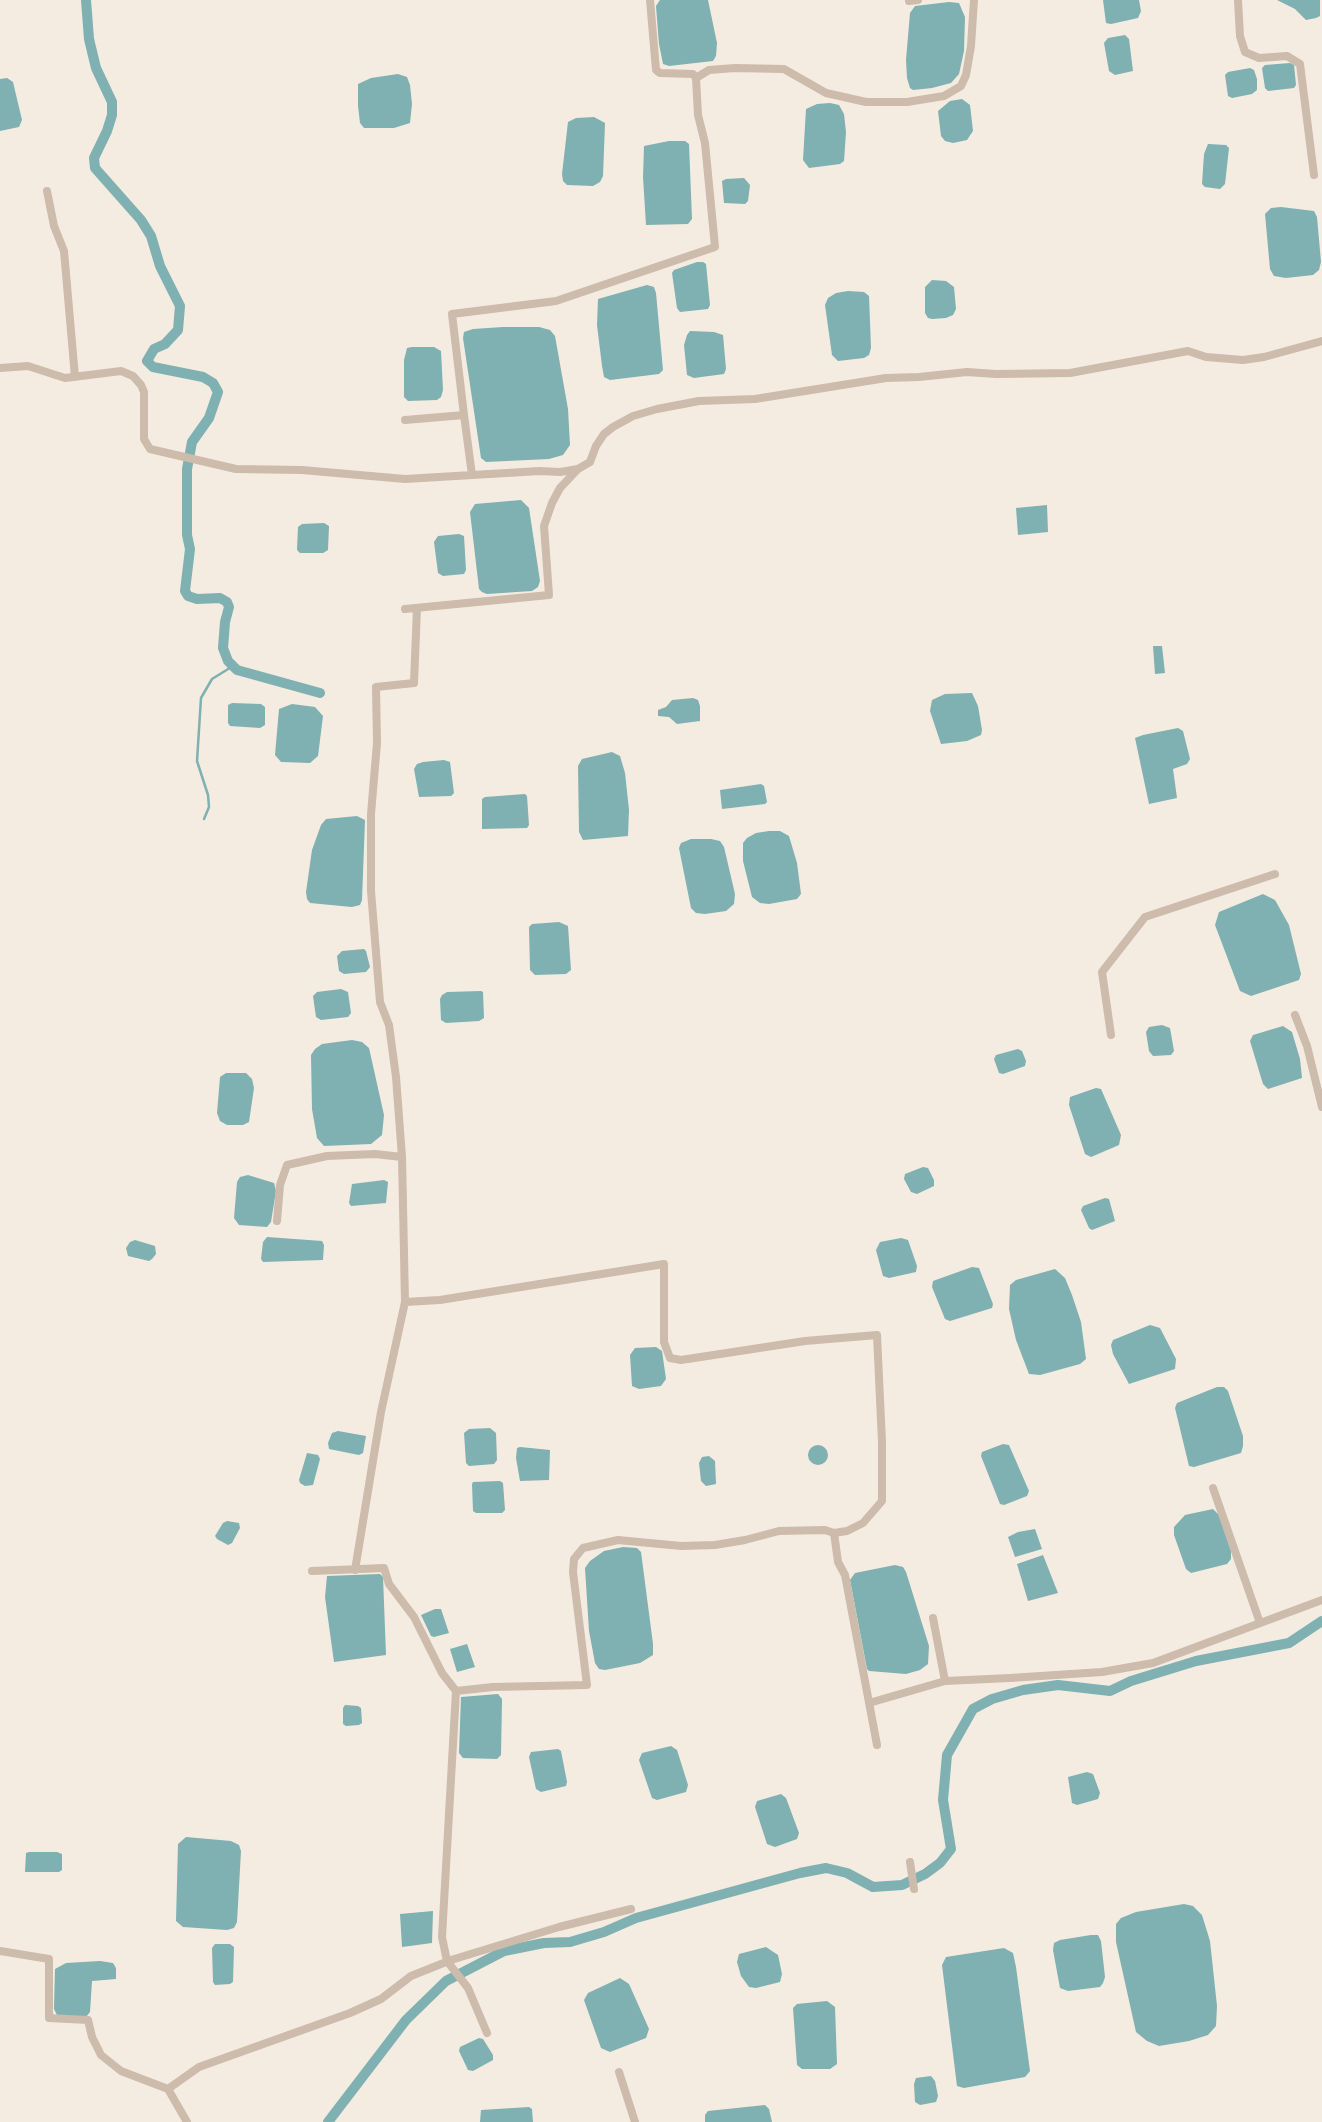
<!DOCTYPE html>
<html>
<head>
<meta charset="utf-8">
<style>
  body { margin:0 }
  canvas { display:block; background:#f4ebe1 }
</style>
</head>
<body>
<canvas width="1322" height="2122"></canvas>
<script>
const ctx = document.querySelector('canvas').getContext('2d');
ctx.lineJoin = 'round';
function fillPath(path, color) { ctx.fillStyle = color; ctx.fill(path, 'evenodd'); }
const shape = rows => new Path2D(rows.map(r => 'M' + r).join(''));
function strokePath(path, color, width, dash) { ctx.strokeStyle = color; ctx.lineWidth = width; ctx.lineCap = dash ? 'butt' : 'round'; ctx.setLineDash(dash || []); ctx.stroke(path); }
const water = shape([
  [660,0,708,0,717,43,716,56,713,61,669,66,663,64,659,44,656,6],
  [1103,0,1139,0,1141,11,1138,18,1111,24,1106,23],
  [1277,0,1320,0,1320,16,1316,18,1306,20,1295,9],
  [949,2,959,3,965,17,964,51,959,74,951,83,932,88,913,90,910,88,907,78,906,60,910,13,915,6],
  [1125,35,1129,39,1133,71,1115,75,1109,71,1104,43,1108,38],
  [1290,63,1294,65,1296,85,1294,88,1268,91,1265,88,1262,68,1265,65],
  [1250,68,1254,70,1257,79,1257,90,1252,94,1232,98,1228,96,1225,75,1228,72],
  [398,74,407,77,410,85,412,104,410,123,394,128,364,128,360,123,358,106,358,84,371,78],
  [7,78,13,82,22,120,19,127,0,131,0,79],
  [962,99,970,105,973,131,967,140,953,143,945,141,941,136,938,111,950,101],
  [830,103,839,105,844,114,846,132,844,161,840,164,809,168,803,160,806,109,817,104],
  [594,117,605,123,603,176,600,182,593,186,567,185,563,181,562,174,568,122,576,118],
  [669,141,685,141,689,144,692,219,688,224,646,225,643,177,644,146],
  [1208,144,1226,145,1229,148,1225,184,1220,189,1205,187,1202,184,1204,154],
  [744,178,750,185,748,201,745,204,724,203,722,181,726,179],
  [1281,207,1314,211,1317,217,1321,262,1319,270,1313,275,1286,278,1274,276,1270,269,1265,214,1271,208],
  [697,262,703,262,706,264,710,305,708,309,680,312,677,308,672,273,674,270],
  [932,280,946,281,954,287,956,309,953,315,946,318,932,319,928,318,925,313,925,287],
  [647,285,654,287,656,293,663,370,659,374,610,380,604,377,602,366,597,325,598,299],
  [848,291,864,292,869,296,871,348,869,355,864,358,838,361,832,355,825,305,828,298,836,293],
  [503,327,539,327,550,330,555,336,568,409,570,445,563,455,549,459,486,462,481,458,463,338,464,332,473,329],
  [690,331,714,332,723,335,726,369,724,374,694,378,687,375,684,345,687,335],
  [412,347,434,347,441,351,443,390,441,397,437,400,408,401,404,397,404,360,407,348],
  [521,500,529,508,540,581,538,587,532,591,487,594,482,592,479,589,470,512,475,504],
  [1047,505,1048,532,1018,535,1016,508],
  [324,523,329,526,328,550,323,553,300,553,297,550,298,527,302,524],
  [459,534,464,536,466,570,464,574,443,576,438,573,434,542,438,536],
  [1153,646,1162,646,1165,673,1155,674],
  [972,693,978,706,982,730,981,735,967,741,941,744,930,711,932,700,945,694],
  [693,698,698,700,700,706,700,721,677,724,669,717,658,716,658,710,666,707,672,700],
  [232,703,261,704,265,707,265,725,260,728,230,726,228,723,228,705],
  [292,704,315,707,323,716,318,756,310,763,281,762,275,755,279,709],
  [1178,728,1183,731,1190,759,1187,764,1173,769,1177,798,1149,804,1135,738,1143,735],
  [612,752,620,756,625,773,629,810,628,836,583,840,579,832,578,766,582,759],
  [444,760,450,762,454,793,451,796,419,797,414,769,417,764,423,762],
  [761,784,764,786,767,802,765,804,722,809,720,790],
  [525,794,527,796,529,825,527,828,482,829,482,799,485,797],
  [357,816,365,820,362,900,360,905,352,907,310,903,307,899,306,892,312,850,321,825,326,819],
  [769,831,780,831,789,836,797,863,801,894,797,899,769,904,760,903,752,897,743,861,743,843,747,838,756,833],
  [691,839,711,839,720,841,724,847,735,894,734,904,726,911,705,914,696,913,691,908,679,848,681,843],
  [1263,894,1275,900,1289,925,1301,974,1299,980,1251,996,1240,991,1215,925,1219,912],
  [559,922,568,926,571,970,566,974,535,975,530,970,529,927,532,924],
  [364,949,366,951,370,967,366,972,344,974,339,971,337,956,342,951],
  [341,989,348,992,351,1013,348,1017,321,1020,316,1017,313,996,317,992],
  [481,991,483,992,484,1018,479,1021,446,1023,441,1020,440,999,442,995,447,992],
  [1162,1025,1170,1028,1174,1051,1171,1055,1153,1056,1149,1051,1146,1032,1149,1027],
  [1283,1026,1292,1032,1300,1059,1302,1078,1268,1089,1263,1084,1250,1041,1253,1035],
  [352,1040,362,1042,369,1048,384,1115,382,1135,371,1144,324,1146,317,1138,312,1109,311,1055,315,1049,322,1044],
  [1018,1049,1022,1051,1026,1061,1025,1066,1003,1074,999,1073,994,1059,996,1055],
  [226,1073,246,1073,252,1079,254,1088,249,1122,243,1125,227,1125,220,1121,217,1113,220,1077],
  [1096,1088,1101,1089,1121,1135,1119,1145,1091,1157,1085,1154,1069,1105,1070,1097],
  [923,1167,928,1168,934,1180,934,1186,917,1194,911,1192,904,1179,905,1174],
  [248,1175,274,1183,276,1191,271,1222,267,1227,239,1225,234,1218,237,1182,240,1177],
  [384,1180,388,1182,386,1203,351,1206,349,1203,352,1184],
  [1105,1198,1109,1199,1115,1221,1092,1230,1089,1228,1081,1210,1083,1206],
  [267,1237,322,1241,324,1245,323,1260,263,1262,261,1259,263,1242],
  [901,1238,908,1240,917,1266,916,1272,889,1278,883,1276,876,1250,880,1242],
  [135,1240,155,1246,156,1254,152,1259,149,1261,128,1256,126,1248,130,1242],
  [972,1267,979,1268,993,1304,992,1308,950,1321,945,1319,932,1287,933,1281],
  [1055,1269,1065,1278,1072,1295,1081,1322,1086,1359,1080,1364,1040,1375,1029,1374,1016,1340,1009,1309,1010,1285,1016,1280],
  [1150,1325,1160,1328,1176,1359,1175,1369,1129,1384,1113,1354,1111,1345,1113,1340],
  [656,1347,662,1351,666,1379,661,1386,639,1389,632,1386,630,1355,635,1348],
  [1217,1387,1224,1387,1228,1391,1243,1436,1243,1446,1241,1453,1194,1467,1189,1466,1175,1408,1177,1403],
  [490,1428,496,1433,497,1460,494,1464,469,1466,466,1463,464,1433,469,1429],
  [338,1431,366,1436,363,1453,359,1455,329,1449,328,1443,332,1433],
  [1003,1444,1009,1445,1029,1491,1027,1496,1004,1505,1000,1504,981,1456,982,1452],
  '808 1455a10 10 0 1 1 20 0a10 10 0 1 1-20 0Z',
  [520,1447,550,1450,549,1480,520,1481,516,1458,517,1448],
  [307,1453,318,1455,320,1459,313,1485,305,1486,300,1483,299,1480],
  [709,1456,715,1461,716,1484,706,1486,701,1481,699,1463,702,1457],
  [500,1481,503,1483,505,1510,502,1513,476,1513,473,1511,472,1484,473,1482],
  [1213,1509,1219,1515,1231,1551,1231,1559,1227,1564,1191,1573,1186,1569,1174,1535,1174,1527,1185,1515],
  [227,1521,239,1523,240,1528,232,1543,228,1545,217,1539,215,1536,223,1523],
  [1035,1529,1042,1549,1015,1557,1008,1537,1018,1532],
  [623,1547,637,1548,641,1552,653,1644,653,1655,640,1663,605,1670,599,1669,595,1663,589,1631,585,1568,590,1561,604,1551],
  [1043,1555,1058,1593,1028,1601,1017,1564],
  [895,1565,903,1567,906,1572,929,1646,928,1664,920,1670,906,1674,869,1671,867,1669,850,1580,855,1573],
  [380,1574,383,1577,386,1655,334,1662,325,1597,327,1576],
  [435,1609,441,1609,449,1633,434,1637,431,1636,421,1615],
  [467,1644,475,1667,457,1672,450,1649],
  [498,1694,502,1699,501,1755,497,1759,463,1758,459,1753,461,1697],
  [345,1705,358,1706,361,1708,362,1723,359,1725,346,1726,343,1724,343,1708],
  [671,1746,677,1750,688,1785,686,1792,657,1800,652,1798,639,1760,642,1753],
  [558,1749,561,1751,567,1782,566,1786,541,1792,536,1789,529,1757,531,1752],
  [1087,1772,1093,1774,1100,1793,1098,1799,1077,1805,1072,1803,1068,1777],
  [781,1794,786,1798,799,1833,797,1839,775,1847,767,1844,755,1807,757,1801],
  [186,1837,231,1841,239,1845,241,1851,237,1922,234,1928,227,1930,183,1927,176,1921,178,1844],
  [29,1852,57,1852,62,1854,62,1870,59,1872,25,1872,26,1853],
  [1184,1904,1193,1906,1202,1915,1210,1941,1217,2006,1216,2026,1208,2035,1189,2041,1159,2046,1147,2041,1136,2032,1116,1942,1116,1924,1121,1918,1136,1912],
  [433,1911,432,1943,402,1947,400,1914],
  [1091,1935,1098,1935,1101,1941,1105,1977,1103,1983,1100,1987,1068,1991,1060,1988,1053,1950,1054,1943,1060,1940],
  [215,1944,230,1944,234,1947,233,1982,230,1984,215,1985,213,1982,212,1948],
  [766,1947,778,1955,782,1974,780,1982,756,1988,749,1987,741,1976,737,1962,739,1954],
  [1004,1948,1013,1953,1016,1967,1030,2071,1025,2077,964,2088,957,2086,942,1965,946,1957],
  [100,1961,113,1963,116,1968,116,1979,92,1981,90,2012,86,2017,57,2015,54,2009,55,1969,66,1963],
  [620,1978,629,1984,649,2029,646,2038,610,2052,601,2048,584,2000,588,1993],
  [827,2001,835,2007,837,2064,830,2069,802,2069,797,2065,793,2008,797,2004],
  [479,2038,483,2039,493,2055,493,2060,473,2071,468,2070,459,2051,460,2047],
  [931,2076,935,2081,938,2096,936,2102,920,2105,915,2102,914,2084,916,2078],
  [765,2105,769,2109,772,2122,705,2122,705,2115,708,2111],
  [529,2107,532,2109,533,2122,480,2122,481,2110]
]);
const stream = shape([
  [204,819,209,807,208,795,197,761,201,698,212,679,233,666]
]);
const canal = shape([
  [86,0,89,39,96,68,112,102,112,115,107,131,94,158,95,168,141,220,151,236,160,266,180,306,178,330,165,344,154,349,147,361,153,367,203,377,213,383,218,392,209,418,192,442,187,469,187,535,190,549,185,591,188,596,197,599,220,598,227,602,229,607,225,622,223,648,228,661,237,670,320,693],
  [328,2122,406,2020,446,1981,504,1951,544,1943,570,1942,604,1932,636,1918,800,1873,826,1868,847,1873,873,1887,902,1885,925,1874,940,1863,951,1849,943,1800,947,1755,973,1709,992,1699,1023,1690,1058,1685,1110,1691,1131,1681,1196,1661,1289,1643,1322,1621]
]);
const street = shape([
  [1238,0,1240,36,1245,52,1259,58,1287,56,1300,64,1314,175],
  [909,1,918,0],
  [696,78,709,70,735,68,784,69,826,93,866,102,907,102,944,96,961,86,966,75,971,46,974,0],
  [47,191,54,226,64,251,75,377],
  [0,368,28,366,65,378,121,371,133,376,141,385,144,392,144,439,150,449,236,469,302,470,405,479,540,471,560,472,578,469,590,462,596,446,604,434,613,427,633,416,657,409,699,401,755,399,886,378,919,377,967,372,996,374,1070,373,1188,351,1206,357,1243,360,1264,357,1322,341],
  [464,415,452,314,556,301,715,247,705,143,698,115,696,78,693,74,660,73,656,70,650,0],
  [405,420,464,415,472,475],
  [405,609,549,595,544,526,552,503,560,488,577,470],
  [1295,1015,1307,1046,1322,1107],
  [1111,1035,1102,972,1145,917,1275,874],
  [277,1221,280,1185,287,1165,327,1156,375,1154,402,1157],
  [405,1302,440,1300,664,1264,664,1342,670,1358,681,1360,805,1341,877,1335,882,1442,882,1501,863,1523,847,1531,834,1533,825,1530,779,1531,745,1540,715,1545,681,1546,618,1540,583,1548,574,1559,573,1572,587,1685,493,1687,456,1691,442,1937,447,1961,468,1988,487,2033],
  [1213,1488,1260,1623],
  [834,1533,838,1562,845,1575,877,1745],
  [355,1570,381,1412,405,1302,402,1157,396,1077,389,1025,380,1002,371,891,371,814,377,743,376,687,414,683,417,608],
  [312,1571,384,1568,389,1584,414,1617,442,1673,456,1691],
  [933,1618,945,1681,1010,1678,1102,1672,1153,1663,1322,1600],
  [869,1703,945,1681],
  [910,1862,914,1889],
  [0,1951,49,1959,49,2018,88,2020,92,2037,101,2055,121,2071,168,2089,187,2122],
  [619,2072,635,2122],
  [168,2089,199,2067,350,2013,381,1999,411,1976,451,1960,559,1927,631,1909]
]);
fillPath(water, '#7fb0b2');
strokePath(stream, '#7fb0b2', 2.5);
strokePath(canal, '#7fb0b2', 10);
strokePath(street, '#cdbbac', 8);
</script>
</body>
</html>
